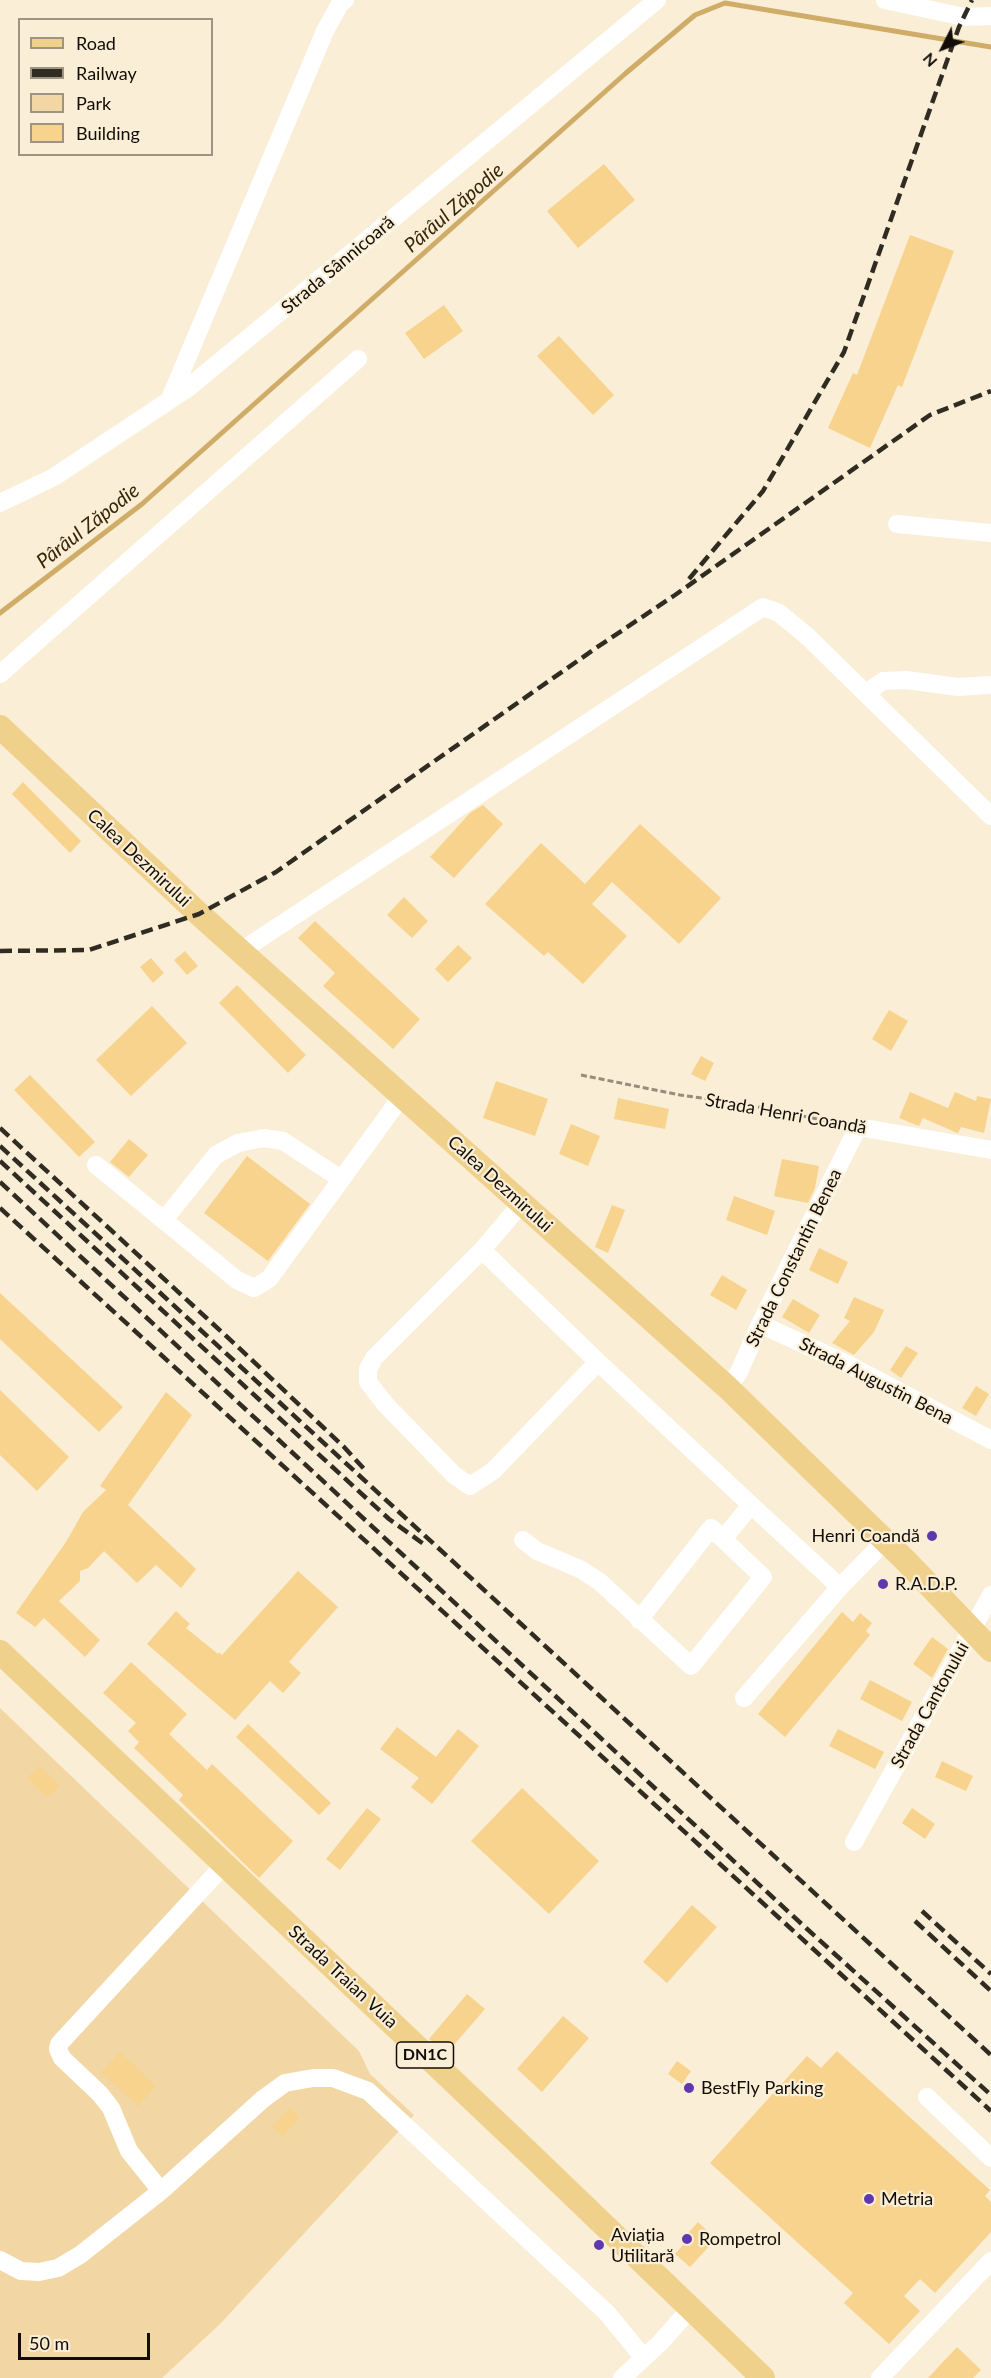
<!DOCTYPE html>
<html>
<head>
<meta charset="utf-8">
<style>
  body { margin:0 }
  #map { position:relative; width:991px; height:2378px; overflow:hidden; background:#faeed6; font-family:Lato,sans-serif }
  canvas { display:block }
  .legend { position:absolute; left:18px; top:18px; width:195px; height:138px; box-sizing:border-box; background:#faeed6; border:2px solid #9d9483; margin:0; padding:8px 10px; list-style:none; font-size:18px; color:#120e07 }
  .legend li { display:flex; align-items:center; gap:12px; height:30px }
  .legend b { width:30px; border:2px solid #9d9483 }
  .north { position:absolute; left:913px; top:18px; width:60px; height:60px; -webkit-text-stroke:4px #faeed6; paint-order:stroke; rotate:228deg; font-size:16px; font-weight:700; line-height:24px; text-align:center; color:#120e07 }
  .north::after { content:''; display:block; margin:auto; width:21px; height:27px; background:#120e07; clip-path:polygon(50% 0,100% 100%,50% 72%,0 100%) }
  .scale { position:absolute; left:18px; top:2333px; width:132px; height:27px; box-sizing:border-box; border:3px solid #120e07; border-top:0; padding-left:8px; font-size:18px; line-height:21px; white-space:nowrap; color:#120e07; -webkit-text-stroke:4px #faeed6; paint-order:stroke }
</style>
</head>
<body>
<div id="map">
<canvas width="991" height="2378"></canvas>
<ul class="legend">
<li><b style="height:8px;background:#f0d18c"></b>Road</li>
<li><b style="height:8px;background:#312c22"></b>Railway</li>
<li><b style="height:16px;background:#f2d7a4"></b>Park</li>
<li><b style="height:16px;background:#f7d38d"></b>Building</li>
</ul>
<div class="north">N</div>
<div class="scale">50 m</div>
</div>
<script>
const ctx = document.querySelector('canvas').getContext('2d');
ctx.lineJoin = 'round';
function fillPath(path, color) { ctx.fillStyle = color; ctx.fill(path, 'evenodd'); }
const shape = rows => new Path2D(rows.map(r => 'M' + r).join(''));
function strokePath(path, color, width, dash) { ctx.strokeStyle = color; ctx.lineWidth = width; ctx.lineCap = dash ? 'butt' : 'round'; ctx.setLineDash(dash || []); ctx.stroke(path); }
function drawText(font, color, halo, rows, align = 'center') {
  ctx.font = font + ' Lato,sans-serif'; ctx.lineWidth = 4.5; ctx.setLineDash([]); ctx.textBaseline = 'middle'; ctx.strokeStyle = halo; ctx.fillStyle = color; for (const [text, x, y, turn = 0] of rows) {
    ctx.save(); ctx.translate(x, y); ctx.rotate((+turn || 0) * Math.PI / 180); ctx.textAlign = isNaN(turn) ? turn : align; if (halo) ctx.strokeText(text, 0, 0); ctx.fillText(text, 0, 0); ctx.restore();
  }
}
const green = shape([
  [0,1708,359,2051,370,2074,414,2115,220,2324,162,2378,0,2378]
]);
const stream = shape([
  [0,613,142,504,626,73,695,15,725,3,991,47]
]);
const building = shape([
  [604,164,635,200,578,248,547,211],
  [910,235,954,251,902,387,898,385,870,448,828,428,853,373,857,375],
  [444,305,463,331,424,359,405,333],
  [559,336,614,395,593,415,537,356],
  [23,782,81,841,70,853,12,794],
  [483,805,503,824,454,878,430,857,470,813],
  [640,824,721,898,679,944,612,882,592,904,627,936,583,984,548,952,544,956,485,904,541,843,585,884],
  [404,897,428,921,412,938,387,915],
  [315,921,420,1019,393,1049,323,986,335,973,298,938],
  [458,945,472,958,448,982,435,969],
  [185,951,198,966,187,975,174,960],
  [151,958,164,973,153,983,140,967],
  [237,985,306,1055,288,1073,219,1003],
  [152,1006,187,1043,131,1096,96,1060],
  [889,1010,908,1021,891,1051,872,1039],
  [701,1056,714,1063,705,1081,691,1074],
  [30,1075,95,1142,79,1157,14,1090],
  [496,1081,548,1099,535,1136,483,1118],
  [910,1092,948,1108,955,1092,976,1101,977,1096,991,1099,984,1133,961,1127,958,1133,955,1132,923,1118,919,1126,899,1118],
  [618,1098,669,1109,665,1129,614,1119],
  [571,1124,600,1136,588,1166,559,1154],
  [129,1139,148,1155,129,1177,110,1162],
  [247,1156,310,1204,268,1261,204,1213],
  [782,1159,819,1166,815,1188,808,1203,774,1196],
  [734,1196,775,1211,767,1235,726,1220],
  [612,1205,625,1210,608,1253,595,1247],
  [819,1248,848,1262,838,1284,809,1270],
  [722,1275,747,1290,736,1310,710,1295],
  [0,1293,123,1407,99,1432,0,1339],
  [854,1297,884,1310,874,1332,854,1355,832,1343,850,1321,844,1318],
  [793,1299,820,1315,809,1333,782,1317],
  [906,1346,918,1353,901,1378,890,1370],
  [976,1386,989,1394,976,1416,962,1408],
  [0,1390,69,1457,37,1491,0,1455],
  [166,1392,192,1415,128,1505,196,1569,181,1588,156,1565,137,1583,104,1551,88,1568,80,1571,80,1581,59,1601,100,1640,85,1657,44,1618,35,1627,16,1613,66,1542,83,1512,106,1490,100,1486],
  [298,1571,338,1607,289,1662,301,1673,283,1693,270,1681,235,1720,147,1644,176,1611,190,1624,186,1628,218,1654,219,1652,222,1655],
  [842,1612,853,1622,860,1613,872,1623,866,1631,870,1635,785,1737,758,1714],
  [932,1637,948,1649,932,1678,913,1664],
  [131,1662,187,1714,169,1734,207,1770,212,1764,293,1841,259,1878,179,1800,183,1795,134,1748,139,1742,128,1731,136,1723,103,1693],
  [870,1680,912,1702,902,1721,860,1699],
  [248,1724,331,1803,319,1815,236,1737],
  [397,1727,436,1757,458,1729,479,1746,432,1804,411,1787,419,1778,380,1749],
  [838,1729,884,1752,875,1769,829,1746],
  [942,1761,973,1776,966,1791,935,1777],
  [39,1766,60,1786,47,1798,27,1778],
  [522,1788,599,1861,549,1914,471,1841],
  [367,1808,381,1819,340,1870,326,1859],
  [912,1808,935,1824,925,1839,902,1823],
  [692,1905,717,1927,667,1983,643,1962],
  [467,1994,485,2009,446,2054,429,2039],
  [563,2016,589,2038,542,2092,517,2069],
  [837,2051,990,2190,985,2196,991,2202,991,2232,935,2293,920,2279,904,2296,920,2311,889,2344,844,2303,853,2293,710,2163,807,2056,821,2068],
  [120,2052,156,2086,138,2106,101,2072],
  [677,2061,691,2071,682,2084,668,2074],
  [290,2108,300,2117,282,2136,272,2127],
  [698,2222,716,2239,690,2267,675,2254,684,2244,681,2241],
  [957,2347,981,2370,973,2378,928,2378]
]);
const path = shape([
  [581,1075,680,1095,744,1104,842,1124]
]);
const minor = shape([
  [885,0,964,17,991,16],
  [169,401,325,31,340,4,345,0],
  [0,503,54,477,188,388,657,0],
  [897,524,991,533],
  [0,674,358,359],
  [866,693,883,681,906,680,958,687,991,685],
  [241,951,763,607,779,613,807,636,991,816],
  [96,1165,237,1280,254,1288,269,1279,402,1096],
  [522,1203,482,1250,374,1358,368,1369,368,1382,386,1405,454,1475,470,1486,493,1471,598,1362],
  [164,1220,216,1155,238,1143,264,1138,283,1141,341,1179],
  [482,1250,598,1362,751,1505],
  [760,1324,849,1365,991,1440],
  [728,1388,739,1372,760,1324,858,1127,991,1150],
  [523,1540,537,1551,580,1569,600,1582,691,1666,763,1577,723,1539,751,1505,840,1587],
  [639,1620,711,1528,723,1539],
  [744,1698,840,1587,885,1541],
  [854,1842,991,1595],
  [927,2097,991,2158],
  [161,2191,129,2151,111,2108,100,2094,62,2058,58,2049,59,2044,225,1864],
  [0,2260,21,2271,39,2272,58,2268,80,2255,161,2191,263,2099,285,2083,313,2078,333,2078,368,2091,607,2313,643,2357],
  [622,2378,661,2342,691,2308],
  [880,2378,991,2261]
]);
const major = shape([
  [0,727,199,914,728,1388,907,1562,991,1650],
  [0,1652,529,2153,763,2378]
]);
const rail = shape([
  [689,579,763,491,844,352,959,27,972,0],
  [0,951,89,950,199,914,276,872,596,648,675,595,930,415,991,391],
  [0,1128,237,1346,344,1447,366,1471],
  [0,1146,991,2055],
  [0,1161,389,1519,425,1545],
  [0,1182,806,1928,991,2095],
  [0,1208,991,2111],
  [922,1911,991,1974],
  [915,1921,991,1991]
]);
const markers = [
  [932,1536,6,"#6137af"],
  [883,1584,6,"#6137af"],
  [689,2088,6,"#6137af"],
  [869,2199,6,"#6137af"],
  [687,2239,6,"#6137af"],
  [599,2245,6,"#6137af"]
];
const shields = [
  [425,2055,57]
];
const shieldNames = [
  ["DN1C",425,2055]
];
const streetNames = [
  ["Strada Sânnicoară",338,265,-40],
  ["Calea Dezmirului",139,858,43],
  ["Strada Henri Coandă",786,1114,10],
  ["Calea Dezmirului",500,1184,42],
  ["Strada Constantin Benea",794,1258,-64],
  ["Strada Augustin Bena",876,1381,27],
  ["Strada Cantonului",930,1705,-61],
  ["Strada Traian Vuia",343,1977,43]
];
const poiNames = [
  ["Henri Coandă",920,1536,"right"],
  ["R.A.D.P.",895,1584],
  ["BestFly Parking",701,2088],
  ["Metria",881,2199],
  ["Aviația",611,2235],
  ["Utilitară",611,2256],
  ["Rompetrol",699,2239]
];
const waterNames = [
  ["Pârâul Zăpodie",454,208,-41],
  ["Pârâul Zăpodie",88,526,-38]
];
fillPath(green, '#f2d7a4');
strokePath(stream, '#cfac67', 5);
fillPath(building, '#f7d38d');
strokePath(path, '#958c7c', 3, [6, 3]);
strokePath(minor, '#fff', 18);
strokePath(major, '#f0d18c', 24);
strokePath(rail, '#312c22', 4.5, [12, 6]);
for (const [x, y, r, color] of markers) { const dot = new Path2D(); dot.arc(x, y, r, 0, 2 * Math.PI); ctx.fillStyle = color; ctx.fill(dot); strokePath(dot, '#faeed6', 2); }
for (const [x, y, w] of shields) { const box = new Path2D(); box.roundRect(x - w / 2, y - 13, w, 26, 4.5); ctx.fillStyle = '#faeed6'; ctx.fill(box); strokePath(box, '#120e07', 1.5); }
drawText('bold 16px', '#120e07', null, shieldNames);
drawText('18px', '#120e07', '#faeed6', streetNames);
drawText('18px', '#120e07', '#faeed6', poiNames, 'left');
drawText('italic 20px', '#352707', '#faeed6', waterNames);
</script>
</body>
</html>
